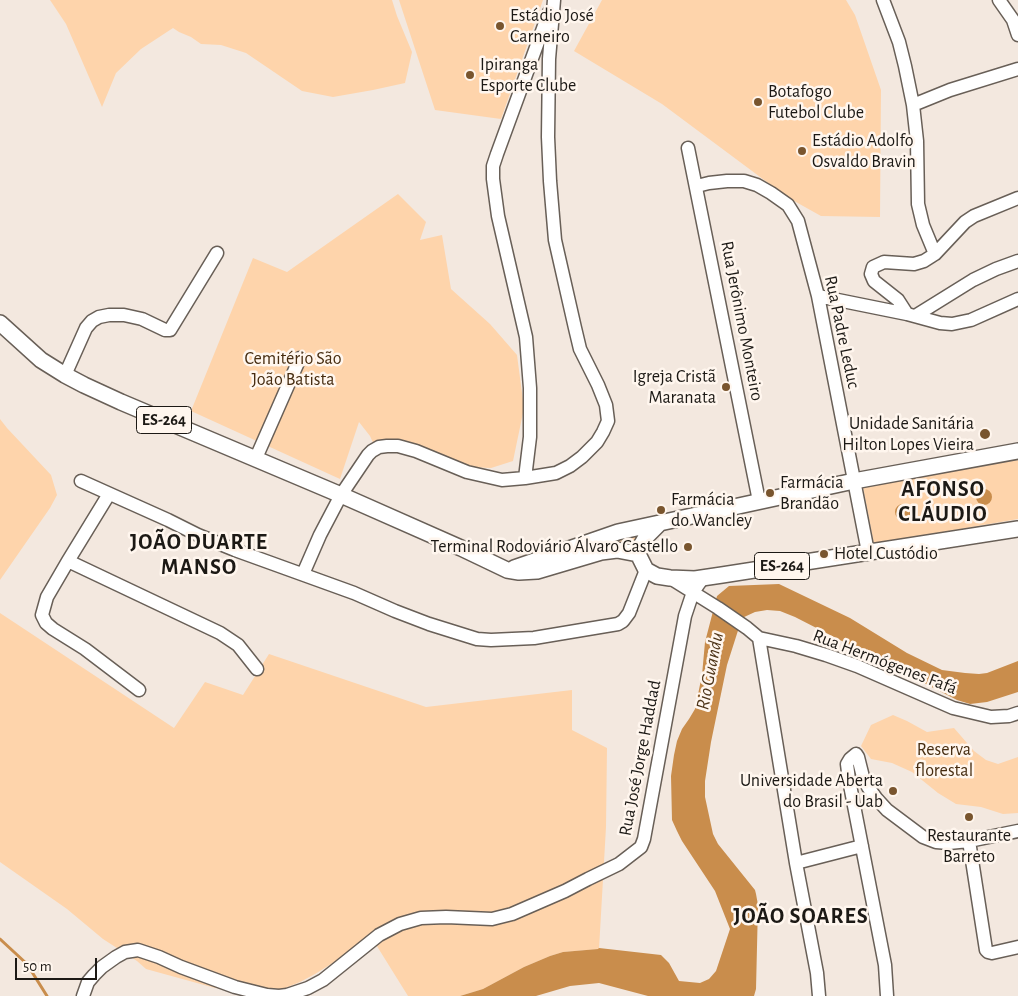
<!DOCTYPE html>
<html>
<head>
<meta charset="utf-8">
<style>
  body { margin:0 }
  #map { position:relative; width:1018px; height:996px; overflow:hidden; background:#f3e8df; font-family:"Alegreya Sans",sans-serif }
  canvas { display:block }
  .scale { position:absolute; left:15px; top:958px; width:82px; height:22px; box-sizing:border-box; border:2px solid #1c1915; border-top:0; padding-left:6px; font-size:15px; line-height:18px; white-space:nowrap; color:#1c1915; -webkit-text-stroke:4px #fff6ee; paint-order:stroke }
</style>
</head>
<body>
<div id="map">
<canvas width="1018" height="996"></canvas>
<div class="scale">50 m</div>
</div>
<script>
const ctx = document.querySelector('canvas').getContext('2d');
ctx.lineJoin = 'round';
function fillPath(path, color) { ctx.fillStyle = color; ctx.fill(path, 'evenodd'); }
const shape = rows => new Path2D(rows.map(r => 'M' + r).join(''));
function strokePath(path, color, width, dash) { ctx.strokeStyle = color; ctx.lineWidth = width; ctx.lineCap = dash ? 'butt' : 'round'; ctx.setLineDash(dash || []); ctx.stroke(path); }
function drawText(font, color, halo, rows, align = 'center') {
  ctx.font = font + ' "Alegreya Sans",sans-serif'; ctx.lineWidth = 5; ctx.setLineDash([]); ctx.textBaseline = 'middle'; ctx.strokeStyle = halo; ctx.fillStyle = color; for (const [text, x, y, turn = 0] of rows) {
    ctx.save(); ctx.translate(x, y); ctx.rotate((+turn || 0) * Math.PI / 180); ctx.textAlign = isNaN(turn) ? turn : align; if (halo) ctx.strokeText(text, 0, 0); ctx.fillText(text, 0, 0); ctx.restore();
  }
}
const green = shape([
  [50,0,392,0,397,16,412,52,405,83,373,90,333,97,302,91,246,53,221,45,201,44,191,37,179,32,173,28,141,49,116,73,102,107,66,24],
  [399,0,543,0,501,119,435,110],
  [602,0,846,0,855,15,881,90,880,217,821,216,787,197,662,104,574,51],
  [398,194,426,222,420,240,442,235,451,289,490,324,517,355,524,408,513,461,491,468,451,466,420,456,375,447,370,436,359,422,340,479,191,411,253,258,287,272],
  [0,419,7,428,51,475,57,495,50,508,0,580],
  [1018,460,1018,519,874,544,863,487],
  [640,533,634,546,562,558,606,542],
  [0,613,174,728,205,682,243,695,269,654,426,707,572,690,572,730,607,748,606,827,599,949,563,952,550,956,524,967,483,989,460,996,408,996,370,935,344,956,315,974,300,982,273,993,215,988,146,969,137,961,103,939,67,909,0,862],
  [893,715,907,721,927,732,954,728,974,751,986,760,998,764,1018,757,1018,813,1003,814,981,807,956,804,938,793,912,772,892,763,871,759,861,746,871,725]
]);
const water = shape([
  '976 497a8 8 0 1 1 16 0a8 8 0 1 1-16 0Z',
  '895 512a8 8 0 1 1 16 0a8 8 0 1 1-16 0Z',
  [779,584,850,618,907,653,942,670,965,673,979,674,987,673,1018,661,1018,692,987,702,970,704,957,700,795,617,780,611,767,610,755,612,742,618,727,665,711,742,705,781,705,797,713,834,718,844,755,890,756,894,758,905,756,989,754,996,648,996,599,983,570,986,536,996,460,996,483,989,524,967,550,956,563,952,598,949,599,948,661,955,669,963,679,981,700,983,709,979,716,971,730,929,715,891,682,841,677,831,672,820,671,776,674,755,677,741,682,729,689,719,695,709,702,675,705,642,717,596,729,586]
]);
const stream = shape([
  [0,939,27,964,47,996]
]);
const minor = shape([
  [883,0,899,42,905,66,913,105,917,141,918,204,923,225,935,254],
  [999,0,1013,20,1018,35],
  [913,105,950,90,1018,69],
  [688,148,759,501],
  [697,186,709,183,727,181,744,181,757,185,771,193,788,205,798,221,818,296,868,552],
  [818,296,907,314,940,323,952,324,971,320,1018,299],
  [907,314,898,300,874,281,871,274,873,267,884,262,914,264,924,261,935,254,965,222,974,216,1018,198],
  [915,316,973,280,996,269,1018,261],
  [65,375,86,328,92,321,99,317,109,315,124,315,142,319,165,330,170,330,217,253],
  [256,458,300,358],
  [525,478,530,437,530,388,526,337,498,216,493,179,493,166,497,154,549,12],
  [81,481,168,520,198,535,235,550,354,593,395,611,429,624,477,639,491,640,534,638,618,624,623,621,629,613,646,570],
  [109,494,68,561,47,597,42,615,46,623,53,629,85,649,139,690],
  [68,561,220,633,238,645,257,669],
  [303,574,320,535,341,495,368,455,372,451,379,447,387,446,398,446,416,451,467,472,502,480,525,478,556,473,570,466,582,457,597,442,603,432,608,421,606,405,598,385,580,349,575,328,555,240,550,181,548,137,549,59,554,0],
  [670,578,718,608,747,628,759,638,796,646,826,655,857,666,953,708,991,717,1009,716,1018,713],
  [759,638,796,863,817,973,819,996],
  [969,841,986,950,988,952,992,953,1018,947],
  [796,863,862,846],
  [83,996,88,982,94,975,102,967,116,957,125,952,138,950,159,957,181,967,235,987,267,995,279,996,287,995,308,988,323,980,379,935,400,924,421,918,446,917,492,919,512,914,565,891,588,879,619,864,641,847,644,839,685,616,693,592,703,578],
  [887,996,885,965,849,780,847,764,850,759,856,754,858,757,863,777,868,787,876,798,887,810,923,837,936,842,949,843,969,841,1018,831]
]);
const major = shape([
  [0,323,41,360,65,375,84,385,121,402,341,495,461,548,507,570,519,572,537,571,601,552,617,550,638,554],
  [638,554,646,570,657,576,670,578,695,579,722,575,1018,529],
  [638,554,642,544,646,537,659,524],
  [514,568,618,532,854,481,1018,451]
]);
const markers = [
  [500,26,5,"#79552e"],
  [470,75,5,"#79552e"],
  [758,102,5,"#79552e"],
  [802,151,5,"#79552e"],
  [726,387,5,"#79552e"],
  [985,434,6,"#79552e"],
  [770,493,5,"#79552e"],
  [661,510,5,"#79552e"],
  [688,547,5,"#79552e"],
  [824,554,5,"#79552e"],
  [893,791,5,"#79552e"],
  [969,817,5,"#79552e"]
];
const shields = [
  [164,420,55],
  [782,566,55]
];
const shieldNames = [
  ["ES-264",164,420],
  ["ES-264",782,566]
];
const poiNames = [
  ["Estádio José",510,16],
  ["Carneiro",510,37],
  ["Ipiranga",480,65],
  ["Esporte Clube",480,86],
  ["Botafogo",768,92],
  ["Futebol Clube",768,113],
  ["Estádio Adolfo",812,141],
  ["Osvaldo Bravin",812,162],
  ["Igreja Cristã",716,377,"right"],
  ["Maranata",716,398,"right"],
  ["Unidade Sanitária",974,424,"right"],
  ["Hilton Lopes Vieira",974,445,"right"],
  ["Farmácia",780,483],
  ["Brandão",780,504],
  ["Farmácia",671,500],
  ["do Wancley",671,521],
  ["Terminal Rodoviário Álvaro Castello",678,547,"right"],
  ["Hotel Custódio",834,554],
  ["Universidade Aberta",883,781,"right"],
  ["do Brasil - Uab",883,802,"right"],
  ["Restaurante",969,836,"center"],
  ["Barreto",969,857,"center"]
];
const streetNames = [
  ["Rua Jerônimo Monteiro",742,321,79],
  ["Rua Padre Leduc",842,332,78],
  ["Rua Hermógenes Fafá",885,662,21],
  ["Rua José Jorge Haddad",640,758,-79]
];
const parkNames = [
  ["Cemitério São",293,359],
  ["João Batista",293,380],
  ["Reserva",944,750],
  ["florestal",944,771]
];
const waterNames = [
  ["Rio Guandu",710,671,-79]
];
const districtNames = [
  ["AFONSO",943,489],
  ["CLÁUDIO",943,514],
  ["JOÃO DUARTE",199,542],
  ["MANSO",199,567],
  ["JOÃO SOARES",801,916]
];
fillPath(green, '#fed4ab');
fillPath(water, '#c98d4c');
strokePath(stream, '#c98d4c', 3);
strokePath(minor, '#685f57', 15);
strokePath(major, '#685f57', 18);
strokePath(minor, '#fff', 12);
strokePath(major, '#fff', 15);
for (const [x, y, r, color] of markers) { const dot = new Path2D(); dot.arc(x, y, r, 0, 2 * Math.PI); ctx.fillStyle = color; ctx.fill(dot); strokePath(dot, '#fff6ee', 2); }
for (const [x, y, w] of shields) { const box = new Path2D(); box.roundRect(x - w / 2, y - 13.5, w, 27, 4); ctx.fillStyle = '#fff6ee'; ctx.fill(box); strokePath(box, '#1c1915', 1); }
drawText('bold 16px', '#1c1915', null, shieldNames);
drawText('18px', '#1c1915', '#fff6ee', poiNames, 'left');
drawText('18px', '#1c1915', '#fff6ee', streetNames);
drawText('18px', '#462c10', '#fff6ee', parkNames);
drawText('italic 19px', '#4e3418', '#fff6ee', waterNames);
ctx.letterSpacing = '1px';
drawText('bold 22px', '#1c1915', '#fff6ee', districtNames);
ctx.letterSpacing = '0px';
</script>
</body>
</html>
